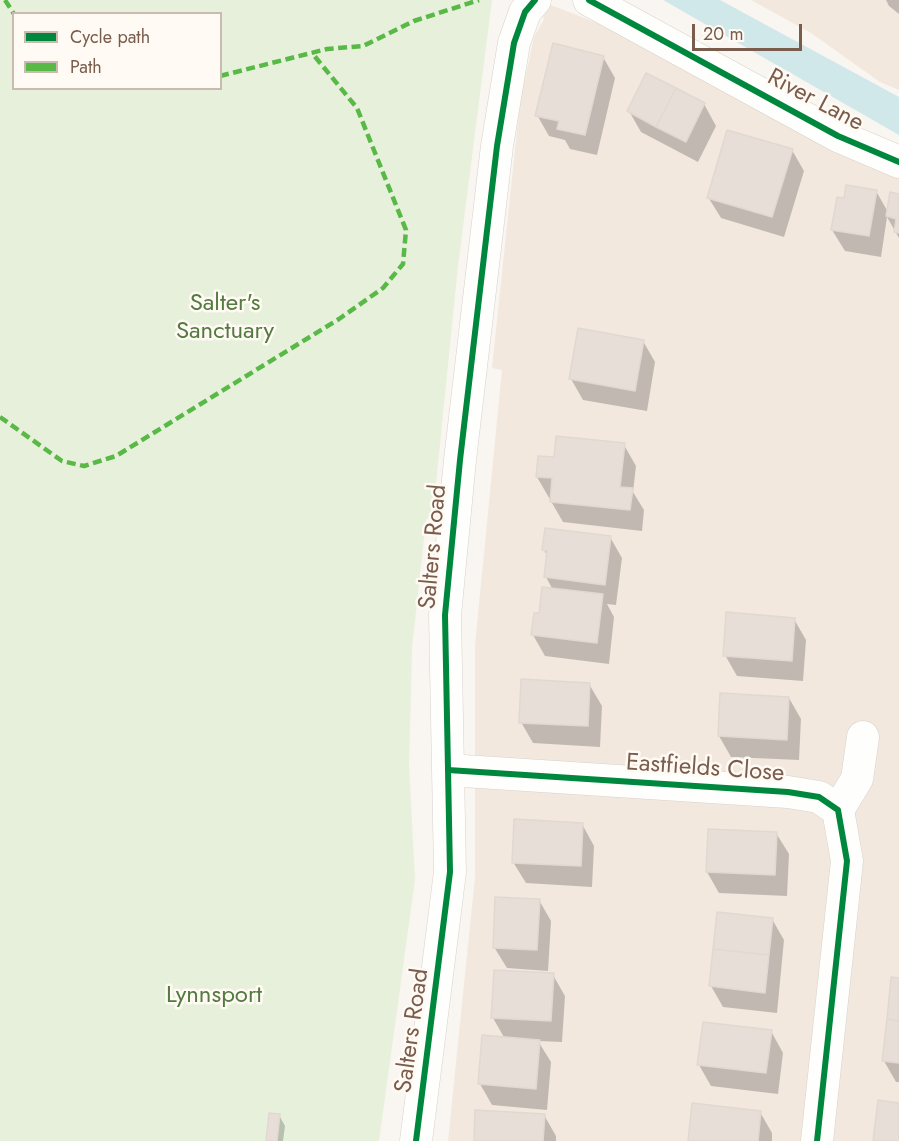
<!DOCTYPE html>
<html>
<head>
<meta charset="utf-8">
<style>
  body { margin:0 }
  #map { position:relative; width:899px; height:1141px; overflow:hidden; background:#f9f5f0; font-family:Jost,sans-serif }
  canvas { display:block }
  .legend { position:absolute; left:12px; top:12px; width:210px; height:78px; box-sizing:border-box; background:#fffaf3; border:2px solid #cabbb1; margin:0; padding:8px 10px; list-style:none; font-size:18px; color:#7a5c4d }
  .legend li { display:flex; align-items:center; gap:12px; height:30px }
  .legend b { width:30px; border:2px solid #cabbb1 }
  .scale { position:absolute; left:692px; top:24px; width:110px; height:27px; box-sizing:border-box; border:3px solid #7a5c4d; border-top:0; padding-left:8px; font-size:18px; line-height:21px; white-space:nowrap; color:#7a5c4d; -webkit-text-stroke:4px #fffaf3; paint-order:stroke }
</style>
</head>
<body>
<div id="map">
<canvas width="899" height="1141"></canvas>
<ul class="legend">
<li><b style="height:8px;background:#00873e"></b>Cycle path</li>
<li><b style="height:8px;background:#58b947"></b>Path</li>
</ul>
<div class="scale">20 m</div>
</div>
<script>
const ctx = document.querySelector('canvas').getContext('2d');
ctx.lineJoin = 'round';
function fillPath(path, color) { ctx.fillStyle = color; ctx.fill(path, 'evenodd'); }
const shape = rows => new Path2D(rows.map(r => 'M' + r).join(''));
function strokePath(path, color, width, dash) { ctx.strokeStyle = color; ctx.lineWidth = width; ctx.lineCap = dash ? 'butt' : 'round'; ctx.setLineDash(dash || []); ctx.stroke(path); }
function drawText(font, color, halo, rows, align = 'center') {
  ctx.font = font + ' Jost,sans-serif'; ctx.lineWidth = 5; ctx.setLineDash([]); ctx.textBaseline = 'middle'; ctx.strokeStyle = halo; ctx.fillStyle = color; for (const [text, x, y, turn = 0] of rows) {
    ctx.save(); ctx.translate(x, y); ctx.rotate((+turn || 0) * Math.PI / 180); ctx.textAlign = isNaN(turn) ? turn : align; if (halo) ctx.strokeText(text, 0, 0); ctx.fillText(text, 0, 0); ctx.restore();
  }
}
const residential = shape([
  [538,0,623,33,899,175,899,1141,448,1141,475,877,475,645,502,370,492,368,520,102,534,37,544,19],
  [751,0,899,0,899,90,880,82,811,33]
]);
const green = shape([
  [0,0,492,0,458,266,433,513,426,520,412,648,409,765,415,880,379,1141,0,1141],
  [14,14,220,14,220,88,14,88]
]);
const water = shape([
  [663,0,720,0,899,97,899,135]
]);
const shadow = shape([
  [886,0,899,0,899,14,889,6],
  [603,57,615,78,597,155,570,149,565,140,549,136,537,115],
  [704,104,716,126,698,162,641,132,629,111],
  [792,150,804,171,784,237,721,218,708,197],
  [876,191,888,212,899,195,899,238,887,217,881,257,845,251,832,230,845,200],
  [643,341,655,362,647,411,583,400,571,379],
  [624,445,636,466,633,492,644,510,642,531,563,522,537,477],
  [610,537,622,558,616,605,607,604,614,617,609,664,545,656,533,635,553,590,546,577,548,557,544,550],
  [794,619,806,640,803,681,737,676,725,655],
  [589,684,602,706,600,747,533,743,521,722],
  [789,698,801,719,799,760,731,757,719,736],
  [582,824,594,846,592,887,526,883,513,862],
  [776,833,789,854,787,896,719,893,707,872],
  [539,900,551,921,548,971,507,968,494,947],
  [772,919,784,940,777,1013,723,1007,711,986],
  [553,975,565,996,562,1042,538,1041,551,1062,547,1110,492,1105,480,1084,505,1039,493,1018],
  [899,979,899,1082,896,1082,884,1061],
  [771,1031,783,1053,778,1094,711,1086,699,1065],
  [760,1112,772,1133,772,1141,690,1141],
  [279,1115,285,1126,283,1141,268,1141],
  [544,1115,556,1136,556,1141,475,1141]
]);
const building = shape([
  [553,43,604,56,585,135,557,129,559,121,535,116,553,43],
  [646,73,676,88,656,127,627,111,646,73],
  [676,88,705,103,686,142,656,127,676,88],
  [727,130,793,149,772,217,707,198,727,130],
  [846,185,877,190,869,236,831,230,837,197,844,198,846,185],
  [890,192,899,194,899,233,894,232,896,219,886,216,890,192],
  [578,328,644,340,635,391,569,379,578,328],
  [556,436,625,443,620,487,633,488,630,510,550,502,552,478,536,477,538,456,554,457,556,436],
  [545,528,611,536,605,585,544,577,547,551,542,550,545,528],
  [542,587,603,594,597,643,531,635,534,613,539,613,542,587],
  [726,612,795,618,792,661,723,656,726,612],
  [521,679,590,683,588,726,519,723,521,679],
  [720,693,789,697,787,740,718,736,720,693],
  [514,819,583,823,581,866,512,863,514,819],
  [708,829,777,832,775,875,706,872,708,829],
  [495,897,540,899,537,950,493,948,495,897],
  [717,912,773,918,769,955,713,949,717,912],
  [713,949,769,955,765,993,709,986,713,949],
  [494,970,554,973,551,1021,491,1018,494,970],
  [891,977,899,978,899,1021,887,1019,891,977],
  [887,1019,899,1021,899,1063,882,1061,887,1019],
  [703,1022,772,1030,766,1073,697,1065,703,1022],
  [482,1035,540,1040,536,1089,478,1084,482,1035],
  [878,1100,899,1103,899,1141,873,1141,878,1100],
  [692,1103,761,1111,758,1141,688,1141,692,1103],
  [475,1110,545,1114,543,1141,474,1141,475,1110],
  [269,1113,280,1114,277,1141,266,1141,269,1113]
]);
const street = shape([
  [589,0,838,136,899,162],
  [448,770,788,792,819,797,838,810,847,861,817,1141],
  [838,810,857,779,863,737],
  [416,1141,450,872,445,615,460,460,497,146,514,43,525,12,535,0]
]);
const quiet = shape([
  [5,0,14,14],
  [220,76,327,49,363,46,414,21,479,0],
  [0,417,62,461,84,466,116,456,339,319,383,288,403,264,406,230,357,108,312,53]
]);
const cycleway = shape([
  [589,0,838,136,899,162],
  [448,770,788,792,819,797,838,810,847,861,817,1141],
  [416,1141,450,872,445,615,460,460,497,146,514,43,525,12,535,0]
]);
const streetNames = [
  ["River Lane",815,101,28],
  ["Salters Road",434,547,-85],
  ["Eastfields Close",705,769,4],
  ["Salters Road",413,1031,-82]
];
const parkNames = [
  ["Salter's",225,304],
  ["Sanctuary",225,332],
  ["Lynnsport",214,996]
];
fillPath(residential, '#f2e8de');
fillPath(green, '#e7f0db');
fillPath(water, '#d0e8ea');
fillPath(shadow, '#0003');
fillPath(building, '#e6ded7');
strokePath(building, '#e2d8d2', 1.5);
strokePath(street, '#d7d1cb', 33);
strokePath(street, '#fefefd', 32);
strokePath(quiet, '#58b947', 4.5, [9, 4.5]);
strokePath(cycleway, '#00873e', 6);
drawText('24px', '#7a5c4d', '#fffaf3', streetNames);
drawText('24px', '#537a41', '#fffaf3', parkNames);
</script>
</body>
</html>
